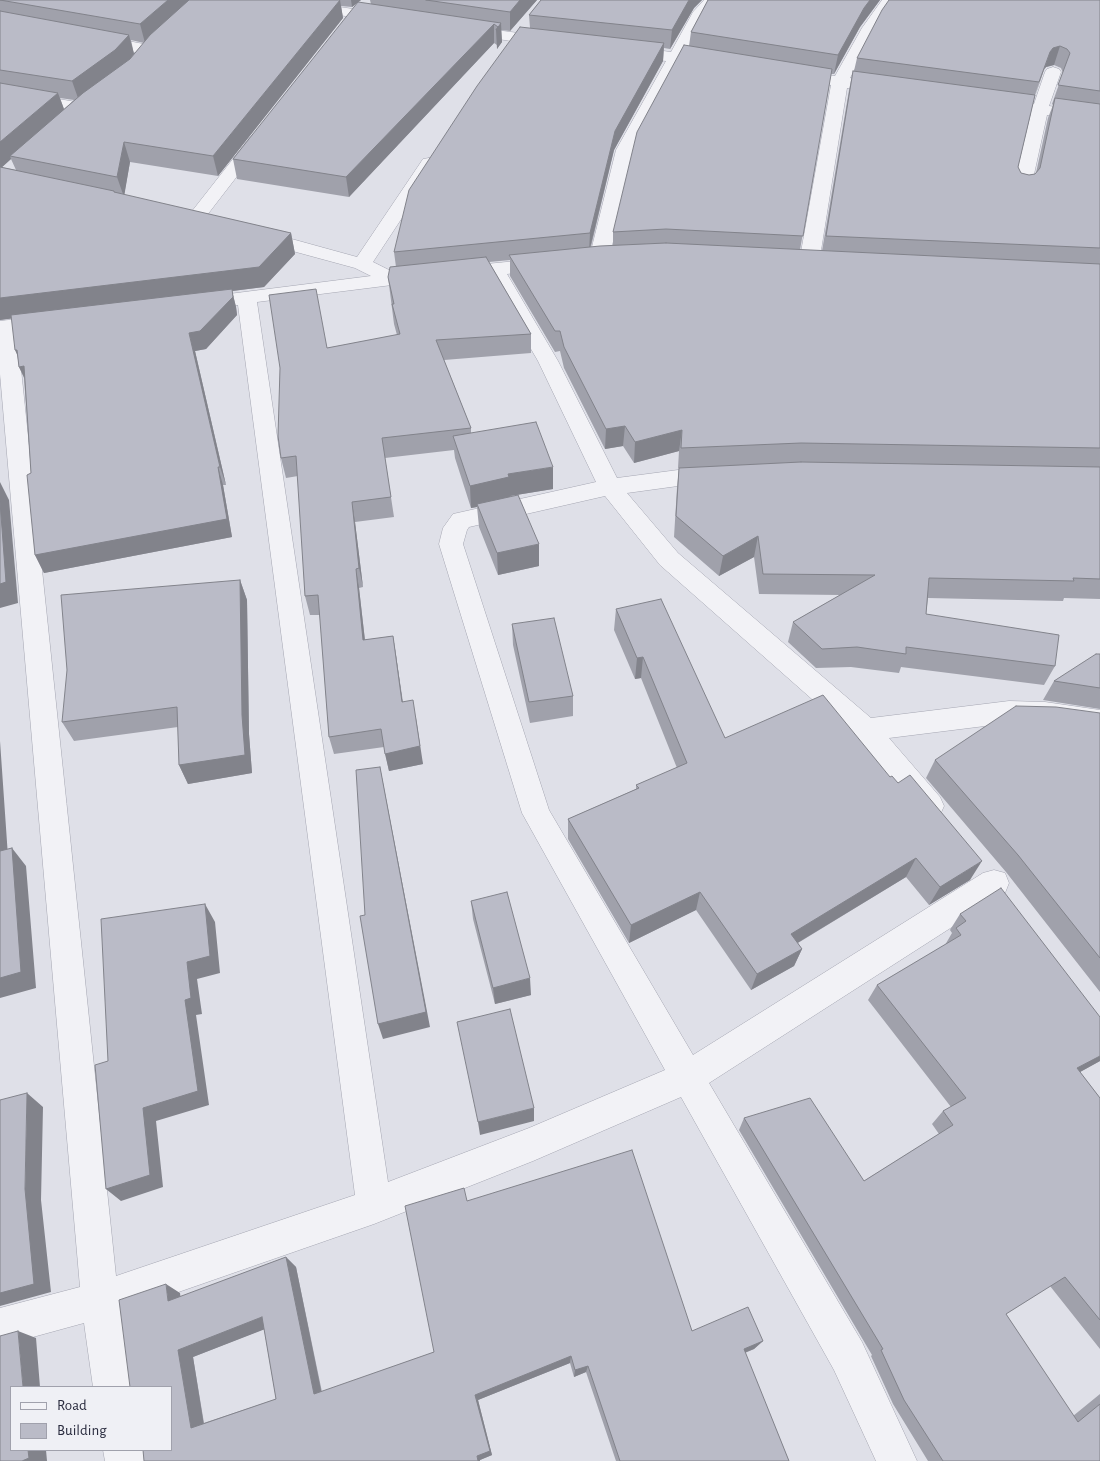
<!DOCTYPE html>
<html>
<head>
<meta charset="utf-8">
<style>
  body { margin:0 }
  #map { position:relative; width:1100px; height:1461px; overflow:hidden; background:#dfe0e8; font-family:"Alegreya Sans",sans-serif }
  canvas { display:block }
  .legend { position:absolute; left:10px; top:1386px; width:162px; height:65px; box-sizing:border-box; background:#eff0f5; border:1px solid #a0a1ac; margin:0; padding:6px 9px; list-style:none; font-size:15px; color:#292b3e }
  .legend li { display:flex; align-items:center; gap:10px; height:25px }
  .legend b { width:25px; border:1px solid #a0a1ac }
</style>
</head>
<body>
<div id="map">
<canvas width="1100" height="1461"></canvas>
<ul class="legend">
<li><b style="height:6px;background:#f2f2f6"></b>Road</li>
<li><b style="height:14px;background:#babbc7"></b>Building</li>
</ul>
</div>
<script>
const ctx = document.querySelector('canvas').getContext('2d');
ctx.lineJoin = 'round';
const shape = rows => new Path2D(rows.map(r => 'M' + r).join(''));
function strokePath(path, color, width, dash) { ctx.strokeStyle = color; ctx.lineWidth = width; ctx.lineCap = dash ? 'butt' : 'round'; ctx.setLineDash(dash || []); ctx.stroke(path); }
function fillPath(path, color) { ctx.fillStyle = color; ctx.fill(path, 'evenodd'); }
const minor = shape([
  [253,0,291,0,388,14,393,15,395,18,393,21,388,22,260,4,255,3,253,0],
  [704,0,719,0,706,14,685,54,715,57,720,59,723,62,720,65,715,67,680,62,634,150,609,259,606,263,599,265,592,263,589,259,616,150,666,61,626,56,621,54,618,51,621,48,626,46,671,52,693,12,704,0],
  [882,0,896,0,876,28,850,78,888,84,894,86,896,89,894,92,888,94,847,88,819,263,816,267,809,269,802,267,799,263,831,85,795,80,789,78,787,75,789,72,795,70,835,76,862,28,882,0],
  [465,26,549,37,554,39,557,42,554,45,549,47,460,33,458,30,460,27,465,26],
  [96,35,149,45,154,47,157,50,154,53,149,55,91,43,88,40,91,37,96,35],
  [1053,67,1059,69,1061,72,1049,106,1100,113,1100,123,1047,115,1031,188,1028,192,1022,193,1016,192,1013,188,1031,113,995,108,989,106,987,103,989,100,995,98,1034,104,1045,72,1047,69,1053,67],
  [0,89,82,103,88,105,90,108,88,111,82,113,0,99,0,89],
  [257,135,263,136,265,140,201,223,195,225,189,223,186,219,189,215,251,136,257,135],
  [429,158,435,159,438,163,373,262,395,273,547,258,554,260,557,264,554,268,507,274,558,361,617,478,678,470,715,469,723,472,726,477,723,482,715,485,678,486,627,493,678,553,871,718,1009,701,1045,702,1100,710,1100,732,1045,724,1009,723,889,738,940,797,944,806,940,815,930,818,920,815,856,738,660,565,605,496,469,527,467,530,463,544,549,810,693,1055,983,873,994,870,1005,873,1009,883,1005,893,709,1083,862,1342,917,1461,876,1461,834,1370,681,1097,533,1161,374,1224,121,1312,133,1387,93,1387,84,1323,0,1346,0,1308,80,1287,0,374,0,321,50,315,57,317,60,321,57,325,50,327,17,331,116,1276,355,1195,238,305,197,310,190,308,187,304,190,300,197,298,371,276,355,268,252,240,250,236,252,232,259,230,357,257,423,159,429,158],
  [488,275,538,361,596,482,453,514,443,528,439,544,522,813,665,1070,529,1128,388,1182,257,302,392,285,488,275],
  [103,1450,143,1450,145,1461,105,1461,103,1450]
]);
const wall = shape([
  [0,0,361,0,352,7,341,6,343,18,218,176,130,162,124,195,291,233,295,254,264,287,232,291,236,307,237,315,206,349,195,351,226,485,223,485,232,537,44,573,35,555,31,473,24,378,19,367,12,318,0,320],
  [131,40,144,43,134,54],
  [60,98,74,100,64,109],
  [11,159,16,170,1,167,2,167],
  [370,0,537,0,510,31,501,30,502,42,497,49,497,45,494,43,349,197,237,179,233,159,371,4],
  [541,0,702,0,694,8,670,49,664,48,663,61,614,150,591,247,613,246,613,232,689,46,691,32,708,0,880,0,860,27,834,74,831,74,800,250,822,251,849,90,853,71,854,71,857,58,1100,0,1100,599,1064,598,1063,601,928,598,926,614,1055,666,1044,685,901,667,899,673,851,667,816,668,788,642,793,622,840,595,759,594,754,557,719,576,674,537,677,488,679,468,678,468,679,451,634,463,623,446,605,449,564,368,560,351,555,352,510,276,510,260,489,262,531,334,531,353,444,360,471,428,471,433,553,489,510,496,539,566,498,575,479,527,477,507,471,508,455,458,454,450,385,458,394,517,355,522,363,587,359,588,365,640,393,636,403,702,423,764,389,771,384,747,334,754,329,737,320,615,310,615,305,596,298,476,286,478,281,458,327,348,397,335,394,324,388,277,396,267,394,252,530,28,529,15],
  [1054,65,1061,68,1063,73,1052,104,1053,105,1048,118,1036,173,1035,174,1029,175,1021,173,1018,167,1035,95,1043,71,1046,67],
  [240,580,247,600,249,734,252,773,188,784,179,765,178,727,74,741,62,722],
  [616,609,725,738,970,880,929,905,906,877,798,943,802,949,794,966,751,990,696,910,629,943,568,839,568,819,636,789,636,785,677,768,641,678,635,679,614,630],
  [512,624,573,696,573,716,530,723,513,645],
  [1100,654,1100,709,1043,700,1054,681],
  [1100,713,1100,992,1006,872,926,778,935,760],
  [471,901,531,995,495,1004,473,919],
  [960,914,1100,1017,1100,1061,1080,1072,1100,1098,1100,1349,1050,1286,1006,1314,1073,1416,1100,1394,1100,1461,928,1461,893,1404,871,1356,872,1355,739,1130,744,1118,864,1181,939,1134,932,1124,943,1111,951,1107,868,1000,877,985,945,945,952,933,950,930],
  [467,1201,692,1331,763,1341,754,1349,745,1353,789,1461,616,1461,586,1372,574,1377,570,1363,478,1400,492,1455,480,1460,143,1450,180,1293,180,1297,286,1257,296,1267,322,1392,434,1352],
  [264,1329,276,1399,204,1423,193,1357]
]);
const shadedWall = shape([
  [168,0,193,0,145,43,140,24],
  [340,0,343,18,218,176,213,156],
  [351,0,361,0,352,7],
  [520,0,537,0,510,31,510,12],
  [689,0,702,0,694,8,670,49,672,30],
  [870,0,880,0,860,27,834,74,838,55,864,8],
  [501,23,502,42,497,49,496,30],
  [494,24,494,43,349,197,346,177],
  [129,35,134,54,121,70,79,101,72,81],
  [664,43,663,61,614,150,589,252,590,233,615,131],
  [1060,46,1054,65,1046,67,1043,71,1033,102,1050,52,1053,48],
  [58,93,65,112,10,156,11,159,0,169,0,142],
  [124,142,130,162,124,197,117,177],
  [291,233,295,254,264,287,232,291,236,307,237,315,206,349,195,351,226,485,220,467,189,333,232,291,0,320,0,298],
  [15,350,17,350,25,368,28,385,19,367,22,366],
  [625,426,623,446,605,449,606,429],
  [682,430,679,451,634,463,635,442],
  [218,467,223,485,232,537,44,573,35,555],
  [553,467,553,489,510,496,510,499,477,504,477,507,471,508,470,486,508,474],
  [0,482,9,500,18,603,0,608],
  [352,502,355,522,363,587,359,568],
  [758,536,754,557,719,576,723,556],
  [539,544,539,566,498,575,497,553],
  [356,569,359,588,367,659,363,640],
  [240,580,247,600,249,734,252,773,188,784,179,765,242,715],
  [393,636,396,655,405,720,402,702],
  [643,657,641,678,635,679,637,658],
  [416,718,423,764,389,771,385,754],
  [0,741,9,871,0,859],
  [380,767,430,1027,383,1039,378,1024],
  [12,848,26,866,36,988,0,998,0,978],
  [916,858,906,877,784,951,791,934],
  [982,861,970,880,929,905,940,887],
  [700,892,696,910,629,943,631,925],
  [205,904,215,922,220,973,197,979,202,1014,196,1015,209,1105,156,1121,163,1187,121,1201,106,1189,143,1108,185,1000,187,962],
  [802,949,794,966,751,990,757,974],
  [530,978,531,995,495,1004,493,988],
  [1100,1056,1100,1061,1062,1082,1077,1068],
  [27,1093,43,1107,41,1200,51,1292,0,1306,0,1293,25,1189],
  [534,1108,534,1121,480,1135,478,1122],
  [286,1257,296,1267,323,1400,314,1394],
  [166,1284,180,1293,182,1310,168,1301],
  [262,1317,273,1326,193,1357,205,1432,191,1428,178,1350],
  [18,1331,36,1338,40,1387,23,1387],
  [763,1341,754,1349,736,1356,744,1349],
  [571,1356,570,1363,478,1400,492,1455,480,1460,480,1461,478,1461,477,1456,475,1395],
  [588,1366,586,1372,574,1377,575,1370],
  [28,1450,46,1450,47,1461,22,1461]
]);
const building = shape([
  [0,0,168,0,140,24,0,0],
  [189,0,340,0,213,156,124,142,117,177,10,156,83,93,130,59,150,35,189,0],
  [426,0,520,0,510,12,426,0],
  [541,0,689,0,672,30,529,15,541,0],
  [708,0,870,0,864,8,838,55,691,32,708,0],
  [889,0,1100,0,1100,91,1058,85,1070,53,1067,49,1060,46,1053,48,1050,52,1039,82,857,58,882,10,889,0],
  [358,2,501,23,496,30,498,27,494,24,346,177,233,159,358,2],
  [0,11,129,35,115,50,72,81,0,70,0,11],
  [520,27,664,43,615,131,590,233,394,252,409,190,477,86,520,27],
  [684,45,832,69,803,236,666,229,613,232,637,132,684,45],
  [853,71,1035,95,1018,167,1021,173,1029,175,1035,174,1040,168,1055,98,1100,104,1100,248,826,236,853,71],
  [0,83,58,93,0,142,0,83],
  [0,167,114,191,114,192,291,233,259,267,0,298,0,167],
  [666,243,1100,264,1100,448,801,443,681,448,682,430,635,442,625,426,606,429,564,347,560,331,555,331,509,255,600,246,666,243],
  [486,257,531,334,436,340,471,428,382,438,391,497,352,502,359,568,356,569,363,640,393,636,402,702,413,700,420,746,385,754,381,729,329,737,318,595,305,596,296,456,281,458,278,436,280,368,269,295,316,289,327,348,400,334,392,304,394,304,388,277,390,267,486,257],
  [232,289,233,297,200,331,189,333,220,467,218,467,227,519,35,555,27,475,31,473,24,366,19,367,17,350,15,350,11,315,232,289],
  [536,422,553,467,508,474,509,477,470,486,453,436,536,422],
  [801,462,1100,467,1100,579,1073,578,1074,581,929,578,926,614,1059,635,1055,666,906,647,906,654,857,647,822,649,793,622,875,575,763,574,758,536,723,556,676,516,679,468,801,462],
  [518,495,539,544,497,553,477,504,518,495],
  [0,502,6,582,0,584,0,502],
  [240,580,242,715,245,755,179,765,177,707,62,722,67,670,61,595,240,580],
  [661,599,725,738,823,695,890,777,892,776,898,783,910,775,982,861,940,887,916,858,791,934,802,949,757,974,700,892,631,925,568,819,639,788,636,785,687,763,643,657,637,658,616,609,661,599],
  [554,618,573,696,529,702,512,624,554,618],
  [1096,654,1100,654,1100,688,1054,681,1096,654],
  [1016,706,1056,707,1100,713,1100,958,1018,855,935,760,1016,706],
  [380,767,426,1012,378,1024,360,916,365,915,356,770,380,767],
  [12,848,21,972,0,978,0,851,12,848],
  [1001,888,1100,1017,1100,1056,1077,1068,1100,1098,1100,1320,1065,1277,1006,1314,1078,1422,1100,1404,1100,1461,943,1461,904,1400,881,1350,883,1349,744,1118,810,1098,864,1181,953,1125,943,1111,966,1098,877,985,961,935,956,928,966,921,960,914,1001,888],
  [507,892,530,978,493,988,471,901,507,892],
  [205,904,210,956,187,962,191,998,185,1000,198,1091,143,1108,150,1175,106,1189,95,1065,108,1061,101,919,205,904],
  [510,1009,534,1108,478,1122,457,1022,510,1009],
  [27,1093,25,1189,34,1284,0,1293,0,1100,27,1093],
  [632,1150,692,1331,748,1307,763,1341,744,1349,789,1461,620,1461,588,1366,575,1370,571,1356,475,1395,490,1451,477,1456,478,1461,144,1461,143,1450,171,1450,171,1387,130,1387,119,1300,166,1284,168,1301,286,1257,314,1394,434,1352,405,1206,464,1188,467,1201,632,1150],
  [262,1317,276,1399,191,1428,178,1350,262,1317],
  [18,1331,23,1387,11,1387,11,1450,28,1450,29,1458,22,1461,0,1461,0,1336,18,1331]
]);
strokePath(minor, '#a5a6b2', 1);
fillPath(minor, '#f2f2f6');
fillPath(wall, '#a0a1ab');
fillPath(shadedWall, '#82838b');
fillPath(building, '#babbc7');
strokePath(building, '#82838b', 1);
</script>
</body>
</html>
